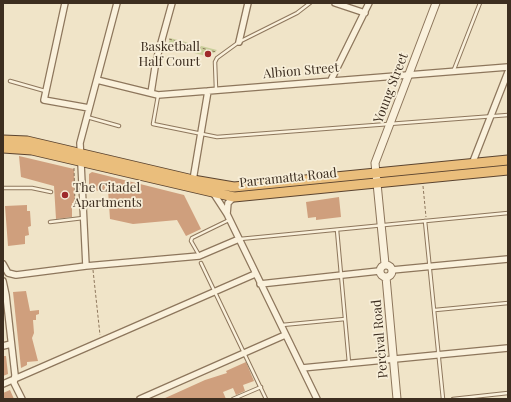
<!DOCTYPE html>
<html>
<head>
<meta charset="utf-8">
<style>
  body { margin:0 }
  #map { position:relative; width:511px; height:402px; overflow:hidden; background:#f0e4c8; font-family:"Playfair Display",serif }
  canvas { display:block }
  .frame { position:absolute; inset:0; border:4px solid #3d2e20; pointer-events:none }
</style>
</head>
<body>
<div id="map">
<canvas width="511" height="402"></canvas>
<div class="frame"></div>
</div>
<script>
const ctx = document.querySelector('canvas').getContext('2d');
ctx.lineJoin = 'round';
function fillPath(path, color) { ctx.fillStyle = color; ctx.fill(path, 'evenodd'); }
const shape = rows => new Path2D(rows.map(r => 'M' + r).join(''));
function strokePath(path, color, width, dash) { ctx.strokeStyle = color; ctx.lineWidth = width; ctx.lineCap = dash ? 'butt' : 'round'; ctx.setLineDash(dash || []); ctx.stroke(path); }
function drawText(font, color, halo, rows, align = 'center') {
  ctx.font = font + ' "Playfair Display",serif'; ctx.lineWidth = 3.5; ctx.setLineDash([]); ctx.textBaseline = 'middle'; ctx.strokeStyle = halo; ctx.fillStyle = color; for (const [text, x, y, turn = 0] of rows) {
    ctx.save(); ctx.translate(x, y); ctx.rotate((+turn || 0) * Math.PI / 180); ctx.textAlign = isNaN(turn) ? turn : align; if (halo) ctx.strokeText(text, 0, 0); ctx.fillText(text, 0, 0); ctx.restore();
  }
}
const green = shape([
  [170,38,217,50,209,57,202,55,168,46]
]);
const building = shape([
  [19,156,74,169,75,203,72,203,72,217,56,219,54,186,21,177],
  [92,172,184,195,201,229,186,236,177,220,133,224,110,219,108,190,89,191,89,174],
  [339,197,341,217,316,220,316,217,308,218,306,202],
  [27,205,27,211,30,211,31,226,28,227,29,235,25,236,25,244,8,246,5,206],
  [26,291,30,311,39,310,39,314,36,315,36,320,33,320,34,333,32,338,38,361,27,362,27,365,21,368,13,292],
  [3,356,6,356,8,374,3,376],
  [246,362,254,381,243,385,245,391,236,395,233,388,223,392,226,399,163,399,205,380,227,373,226,371],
  [10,390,14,399,3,399,3,393]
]);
const path = shape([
  [169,39,216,52],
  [74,168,75,205],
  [423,186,426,217],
  [93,270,100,335]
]);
const service = shape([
  [453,72,480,3],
  [10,81,45,91],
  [216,89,215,62,217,58,239,42,297,13,310,3],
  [158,96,153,124,217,137,508,115],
  [87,117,119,126],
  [3,188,32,188,51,192],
  [425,221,443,399],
  [50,222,83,218],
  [337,230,349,363],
  [240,239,508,213],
  [199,255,191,241,192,238,229,220],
  [201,263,266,399],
  [435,310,508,303],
  [282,325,345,319],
  [233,399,261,387],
  [453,399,508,393]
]);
const minor = shape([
  [65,3,44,100,89,108],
  [335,3,365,13],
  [239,42,248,3],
  [97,80,158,95,508,67],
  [331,80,369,3],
  [151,93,156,61,172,3],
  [472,164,508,72],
  [193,180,208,91],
  [214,194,227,214,317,399],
  [227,214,228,203,234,197],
  [3,264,8,273,16,275,86,266,199,256,239,239],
  [86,266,80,143,117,3],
  [392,270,508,259],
  [3,281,6,295,15,375,14,383,22,399],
  [260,284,379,271],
  [3,346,11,344],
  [302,368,508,348],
  [3,384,255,274],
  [140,399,285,335]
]);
const tertiary = shape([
  [385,264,375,163,436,3],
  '380 271a6 6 0 1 1 12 0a6 6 0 1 1-12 0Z',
  [386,277,397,399]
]);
const trunk = shape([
  [3,140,27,141,193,180,234,187,508,160],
  [3,148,32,150,234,197,508,170]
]);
const markers = [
  [208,54,4,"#9e2a2b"],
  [65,195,4,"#9e2a2b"]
];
const poiNames = [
  ["Basketball",200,47],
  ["Half Court",200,62],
  ["The Citadel",73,188,"left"],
  ["Apartments",73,203,"left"]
];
const streetNames = [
  ["Albion Street",301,71,-5],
  ["Young Street",391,88,-69],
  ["Parramatta Road",288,178,-6],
  ["Percival Road",380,339,-95]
];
fillPath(green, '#c9cf9b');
fillPath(building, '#cf9f7d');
strokePath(service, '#8d765c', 4.5);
strokePath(minor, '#8d765c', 8);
strokePath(tertiary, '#8d765c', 9);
strokePath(trunk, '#5b4430', 11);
strokePath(path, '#8d765c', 1, [3, 2]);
strokePath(service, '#faf1dc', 2.5);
strokePath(minor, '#faf1dc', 5.5);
strokePath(tertiary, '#faf1dc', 7);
strokePath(trunk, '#eabe7c', 9);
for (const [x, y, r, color] of markers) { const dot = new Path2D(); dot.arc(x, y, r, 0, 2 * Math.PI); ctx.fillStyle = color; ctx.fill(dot); strokePath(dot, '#f7eed8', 1.5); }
drawText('13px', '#3d2e20', '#f7eed8', poiNames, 'right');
drawText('13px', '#3d2e20', '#f7eed8', streetNames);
</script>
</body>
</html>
